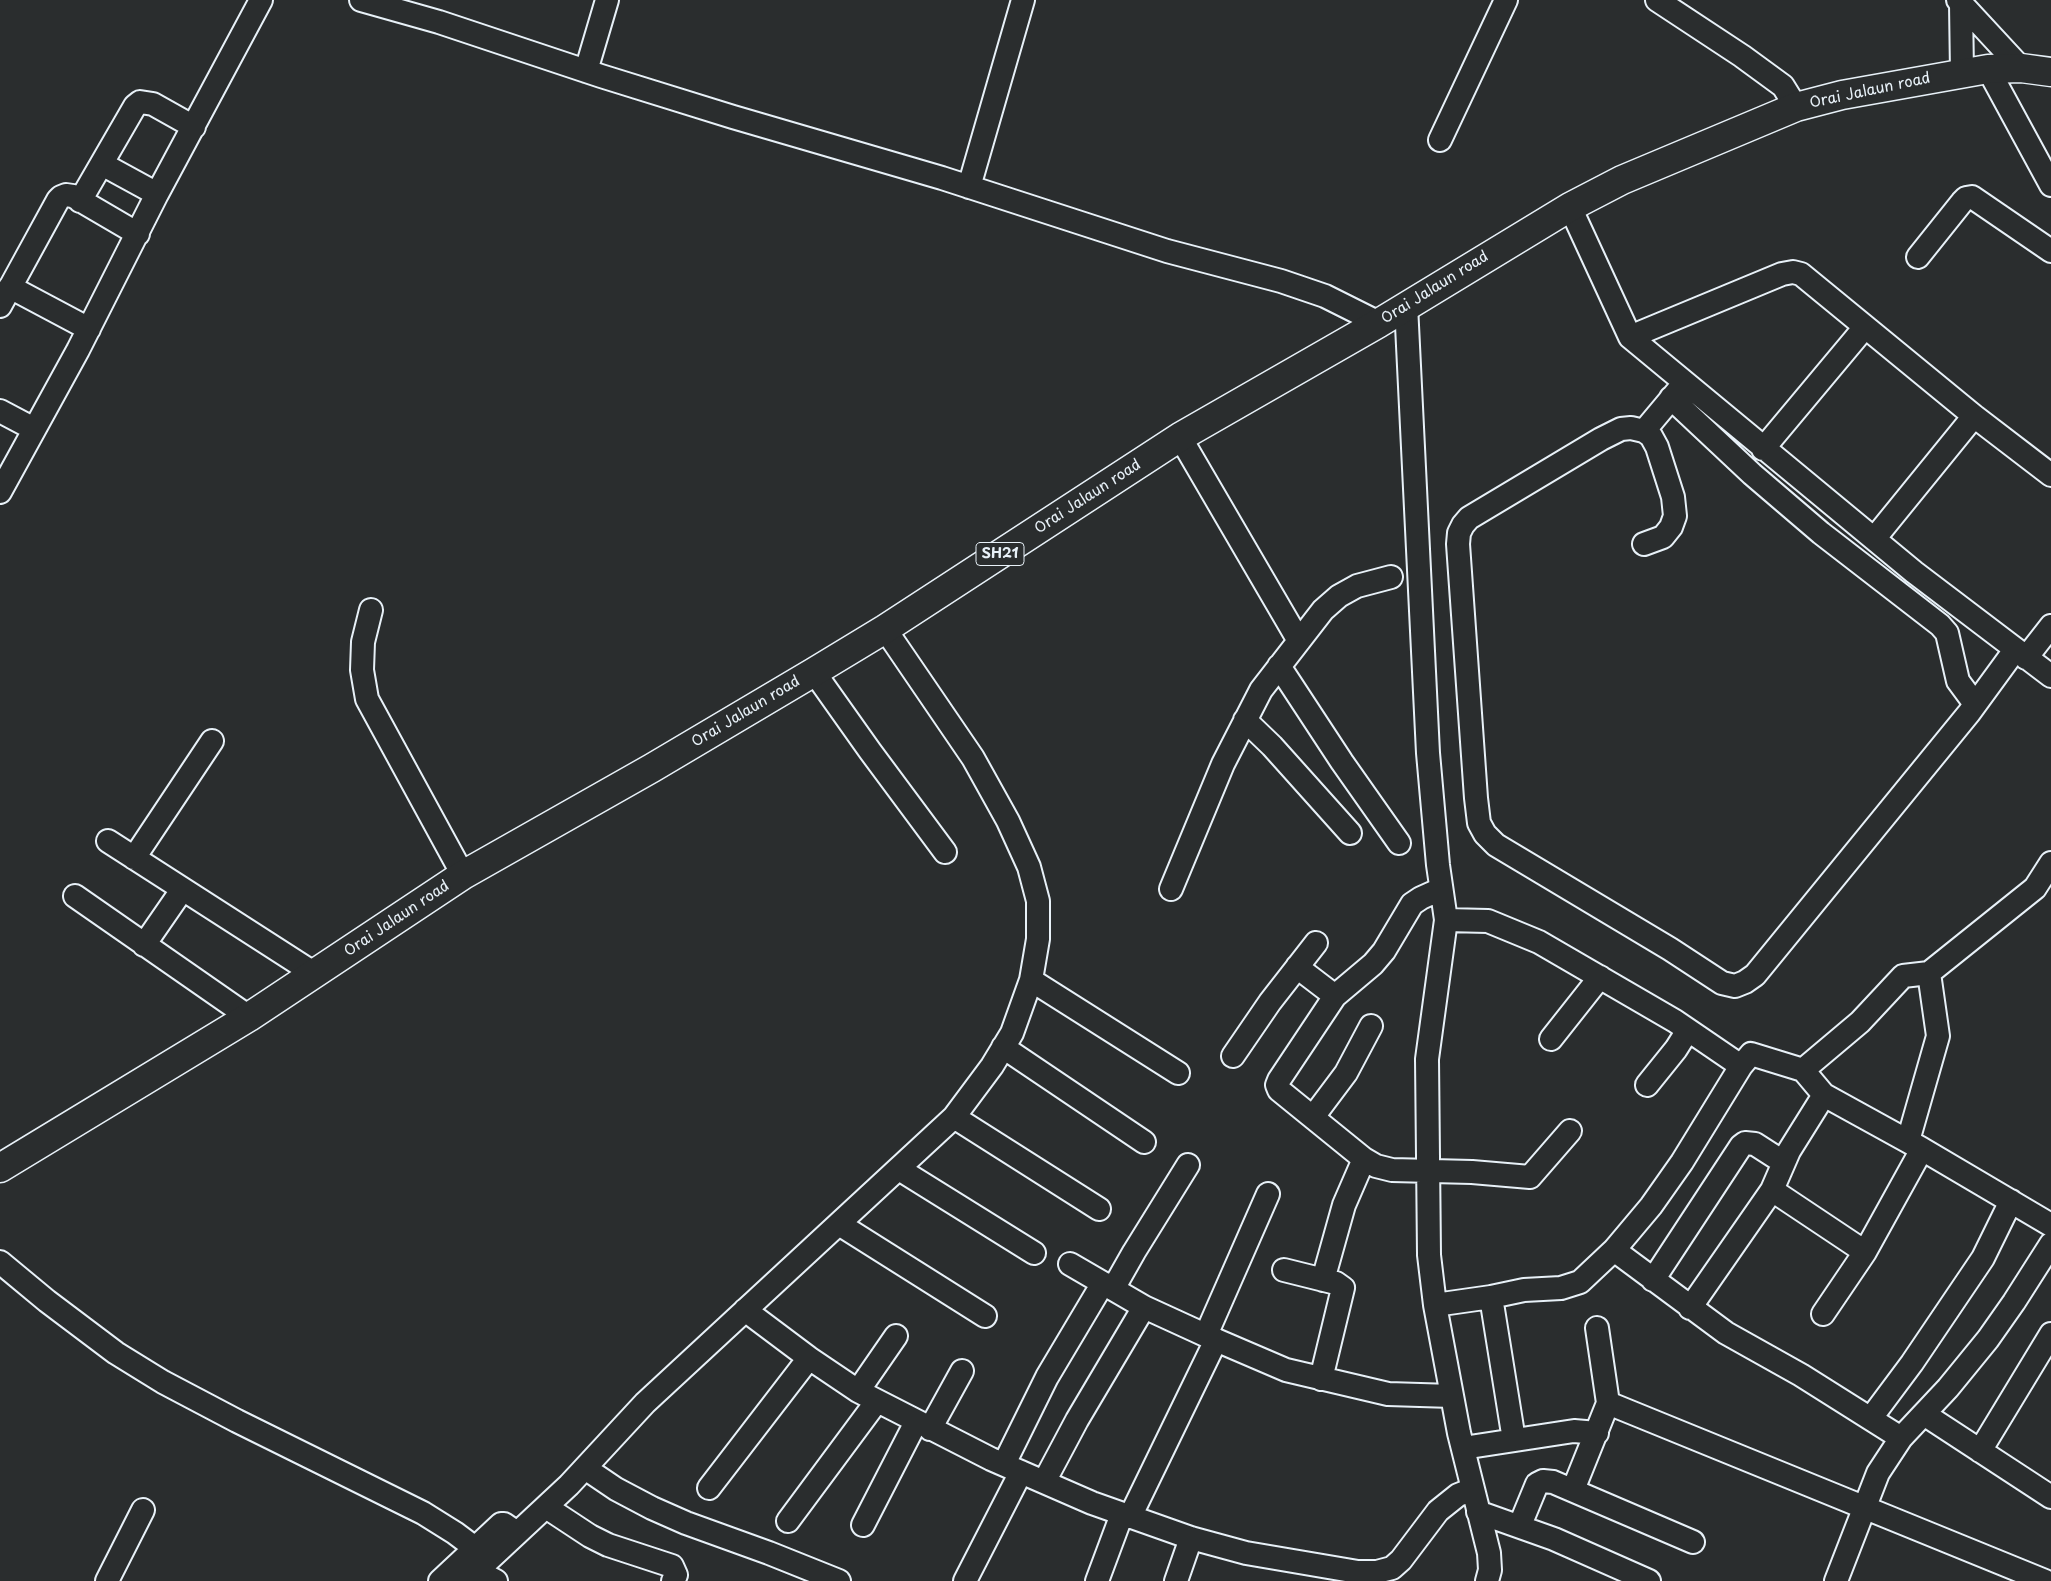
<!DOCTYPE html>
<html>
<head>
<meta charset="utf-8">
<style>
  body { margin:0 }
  canvas { display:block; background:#2a2d2e }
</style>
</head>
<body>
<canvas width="2051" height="1581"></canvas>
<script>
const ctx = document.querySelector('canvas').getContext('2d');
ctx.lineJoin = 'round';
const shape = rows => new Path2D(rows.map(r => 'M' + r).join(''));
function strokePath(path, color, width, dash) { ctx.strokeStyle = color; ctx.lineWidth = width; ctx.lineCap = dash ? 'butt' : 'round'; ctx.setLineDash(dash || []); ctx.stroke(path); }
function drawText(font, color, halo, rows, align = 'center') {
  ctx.font = font + ' "Playpen Sans",sans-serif'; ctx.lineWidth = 4; ctx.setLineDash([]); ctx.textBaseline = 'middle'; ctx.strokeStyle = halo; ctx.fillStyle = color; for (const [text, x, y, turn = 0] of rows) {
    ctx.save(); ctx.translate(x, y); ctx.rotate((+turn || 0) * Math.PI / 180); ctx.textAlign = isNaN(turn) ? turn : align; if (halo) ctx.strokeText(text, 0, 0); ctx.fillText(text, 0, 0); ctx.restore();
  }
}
const minor = shape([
  [361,0,439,22,601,76,733,117,942,178,1167,251,1281,281,1325,296,1379,323],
  [1657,0,1742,56,1783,86,1796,107],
  [1958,0,2021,68],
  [1961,4,1962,73],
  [1988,69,2051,185],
  [586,71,607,0],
  [1440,140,1506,0],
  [102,164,157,194],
  [969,187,1023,0],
  [80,201,135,106,140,102,153,104,194,127],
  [1570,207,1630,337,1914,572,2051,676],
  [1918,257,1962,202,1966,198,1972,197,2051,251],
  [10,287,89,329],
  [1406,305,1428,753,1438,865,1446,920,1427,1059,1429,1255,1435,1305,1459,1433,1489,1553,1490,1570,1487,1581],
  [0,306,58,200,61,197,66,195,73,196,138,234],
  [1630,337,1782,274,1793,272,1801,274,1974,416,2051,475],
  [1671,398,1752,474,1821,533,1940,625,1947,633,1958,681,1975,704],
  [0,411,34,429],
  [1644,431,1680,388],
  [1180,437,1299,641],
  [1763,449,1865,327],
  [0,492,78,350,157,194,261,0],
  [1874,539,1974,416],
  [1644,544,1663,537,1671,527,1675,516,1673,497,1657,447,1651,436,1644,431,1631,428,1621,429,1601,439,1469,518,1463,525,1459,533,1458,544,1476,798,1479,823,1485,834,1496,845,1670,949,1722,983,1735,986,1745,982,1755,975,1969,713,2015,650],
  [371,610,363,642,362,670,367,699,463,875],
  [2026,658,2051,626],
  [1279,666,1342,762,1399,843],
  [814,672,870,751,945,852],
  [1245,720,1272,746,1350,833],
  [108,841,315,974],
  [134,858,212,741],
  [1171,889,1223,764,1261,690,1323,610,1339,596,1357,586,1391,577],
  [1441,889,1421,898,1412,904,1384,951,1373,964,1335,996,1279,1080,1277,1085,1279,1090,1364,1159,1376,1166,1392,1170,1472,1172,1530,1177,1570,1131],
  [75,896,249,1017],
  [1446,920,1488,921,1539,942,1675,1021,1741,1066],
  [144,945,182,890],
  [1297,967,1335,996],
  [1031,980,1178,1073],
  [1551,1039,1600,977],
  [1003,1047,1144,1142],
  [1233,1056,1270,1002,1316,943],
  [1803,1070,1860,1022,1903,976,1929,973],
  [1647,1085,1676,1049,1688,1030],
  [954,1117,1099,1209],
  [1313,1117,1346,1073,1371,1026],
  [1908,1141,1938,1036,1929,973,2035,888,2051,863],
  [899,1169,1034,1253],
  [1772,1190,1865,1252],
  [839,1224,985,1316],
  [1614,1250,1726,1333,1801,1375,1901,1438],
  [0,1262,47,1301,116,1353,163,1382,237,1421,423,1513,455,1533,475,1548],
  [1070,1264,1144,1307,1216,1340,1286,1370,1388,1394,1452,1396],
  [1284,1270,1336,1283,1343,1288,1321,1379],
  [1323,1280,1344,1205,1364,1159],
  [1653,1280,1741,1146,1745,1143,1755,1144,1783,1162],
  [1113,1289,1134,1252,1188,1165],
  [1491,1297,1514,1440],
  [1435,1305,1491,1297,1524,1290,1561,1288,1580,1282,1614,1250,1651,1206,1682,1162,1741,1066,1751,1054,1803,1070,1824,1095,1922,1149,2051,1225],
  [1690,1308,1772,1190,1789,1151,1824,1095],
  [745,1310,809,1358,858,1391,991,1459,1092,1503,1191,1538,1246,1553,1358,1572,1377,1572,1392,1568,1401,1560,1438,1511,1458,1495,1473,1489],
  [1823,1314,1865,1252,1922,1149],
  [1206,1335,1268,1194],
  [858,1391,896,1336],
  [1608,1403,2045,1581],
  [1924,1414,2051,1497],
  [1871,1418,1912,1363,1983,1258,2011,1201],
  [930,1429,962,1371],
  [1463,1448,1574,1431,1597,1433],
  [1980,1451,2051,1334],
  [1004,1464,1047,1377,1103,1283],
  [585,1468,616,1489,652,1508,686,1523,769,1553,839,1581],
  [1044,1482,1077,1420,1144,1307],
  [709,1488,809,1358],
  [1573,1490,1608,1403,1597,1328],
  [546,1507,590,1536,608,1545,672,1566,676,1575,673,1581],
  [1478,1512,1554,1539,1649,1581],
  [1130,1517,1216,1340],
  [788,1521,877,1401],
  [863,1525,916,1422],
  [1520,1525,1537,1484,1543,1481,1553,1482,1693,1542],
  [477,1571,496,1581],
  [107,1581,143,1510],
  [440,1581,501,1524,504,1524,517,1533],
  [466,1581,569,1485,645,1403,954,1117,992,1066,1012,1033,1031,980,1038,939,1038,901,1029,867,1008,821,973,758,885,629],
  [965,1581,1021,1472],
  [1097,1581,1122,1514],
  [1176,1581,1191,1538],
  [1836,1581,1878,1473,1901,1438,1948,1388,1988,1339,2014,1302,2051,1244]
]);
const major = shape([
  [0,1168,249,1017,463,875,652,768,814,672,885,629,1180,437,1379,323,1570,207,1622,180,1796,107,1842,95,1988,69,2021,68,2051,72]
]);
const shields = [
  [1000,554,48]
];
const shieldNames = [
  ["SH21",1000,554]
];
const streetNames = [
  ["Orai Jalaun road",1870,91,-12],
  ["Orai Jalaun road",1435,288,-32],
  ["Orai Jalaun road",1088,497,-33],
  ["Orai Jalaun road",746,712,-31],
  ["Orai Jalaun road",397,919,-34]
];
strokePath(minor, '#e8f1f8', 26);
strokePath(major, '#e8f1f8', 31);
strokePath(minor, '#2a2d2e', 22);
strokePath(major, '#2a2d2e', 28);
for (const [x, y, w] of shields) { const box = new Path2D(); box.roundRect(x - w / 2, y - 11.5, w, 23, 4); ctx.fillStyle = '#2a2d2e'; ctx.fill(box); strokePath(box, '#e8f1f8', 1); }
drawText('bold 14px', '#e8f1f8', null, shieldNames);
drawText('15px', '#e8f1f8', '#2a2d2e', streetNames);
</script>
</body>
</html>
